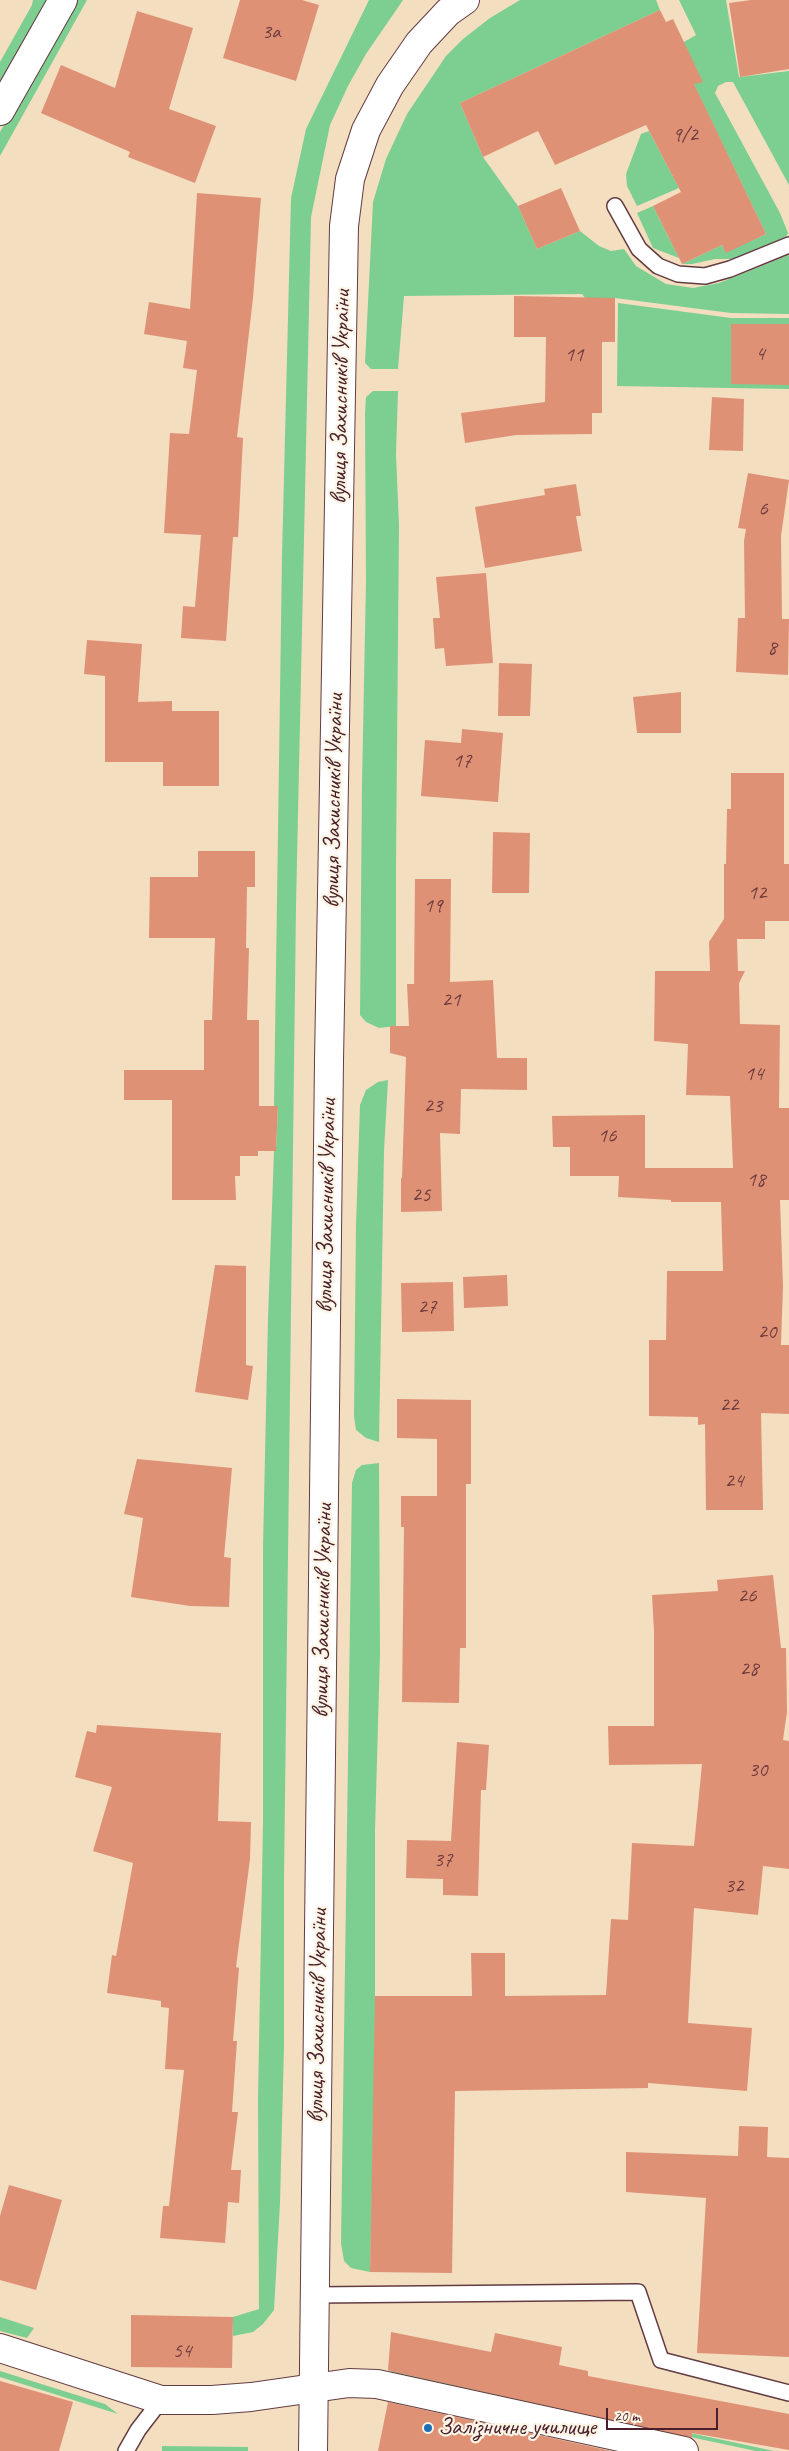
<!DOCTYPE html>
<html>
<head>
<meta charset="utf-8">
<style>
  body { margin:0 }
  #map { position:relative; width:789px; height:2451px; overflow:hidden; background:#f3dec0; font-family:Caveat,sans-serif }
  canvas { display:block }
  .scale { position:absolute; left:606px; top:2408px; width:112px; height:22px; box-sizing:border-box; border:2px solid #4a1f2b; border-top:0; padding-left:6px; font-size:15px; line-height:18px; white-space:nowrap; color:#4a1f2b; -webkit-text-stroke:4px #fcf5e5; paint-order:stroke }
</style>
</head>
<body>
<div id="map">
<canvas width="789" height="2451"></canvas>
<div class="scale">20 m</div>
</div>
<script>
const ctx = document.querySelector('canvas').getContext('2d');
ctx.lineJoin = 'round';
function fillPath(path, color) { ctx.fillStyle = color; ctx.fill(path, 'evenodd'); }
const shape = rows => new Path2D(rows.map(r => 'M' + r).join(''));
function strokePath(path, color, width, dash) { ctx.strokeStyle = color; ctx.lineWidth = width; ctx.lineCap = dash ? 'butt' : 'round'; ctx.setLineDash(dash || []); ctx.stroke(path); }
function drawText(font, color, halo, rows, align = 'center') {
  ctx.font = font + ' Caveat,sans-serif'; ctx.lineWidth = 4.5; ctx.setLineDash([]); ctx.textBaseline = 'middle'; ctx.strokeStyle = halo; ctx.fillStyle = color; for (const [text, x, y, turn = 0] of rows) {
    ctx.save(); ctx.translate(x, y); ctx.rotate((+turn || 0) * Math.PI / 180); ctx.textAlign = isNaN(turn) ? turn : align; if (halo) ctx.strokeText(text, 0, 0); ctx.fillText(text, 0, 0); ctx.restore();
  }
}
const green = shape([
  [33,0,47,0,0,81,0,62,32,5],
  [75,0,87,0,0,156,0,132],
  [369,0,403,0,366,54,348,86,330,125,311,217,296,906,284,1878,284,2046,280,2203,274,2310,263,2324,253,2332,233,2336,233,2317,259,2309,258,2100,263,1823,263,1547,268,1318,274,1151,276,1150,278,1106,274,1106,282,556,291,198,306,129],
  [520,0,656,0,660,10,460,103,483,157,518,206,537,249,580,231,599,246,611,251,624,249,636,266,666,284,693,288,719,283,789,255,789,314,731,313,615,298,585,298,582,294,404,296,398,369,371,369,365,363,373,202,386,159,407,114,446,56,463,39,490,18],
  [679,0,726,0,739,77,789,71,789,185,733,82,726,82,718,86,715,93,780,213,788,233,786,237,733,259,715,259,692,264,682,264,722,245,726,252,766,234,679,54,684,42,696,35],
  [649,131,679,188,637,206,627,186,626,174,641,134],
  [653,206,679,258,653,248,637,213],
  [618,303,731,318,789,318,789,389,617,386],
  [373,391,398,391,396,454,399,525,396,863,396,1026,379,1028,366,1022,360,1015,362,784,366,581,365,413,366,397],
  [388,1080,384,1151,379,1442,366,1438,356,1430,354,1416,356,1225,360,1105,366,1090,378,1082],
  [379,1463,380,1653,375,1831,375,2068,370,2272,351,2268,344,2261,341,2243,352,1483,356,1470,362,1465],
  [0,2317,34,2328,27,2338,0,2331],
  [388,2370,551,2403,774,2451,756,2451,399,2375],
  [0,2371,105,2404,118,2414,0,2377],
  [162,2446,248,2447,248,2451,162,2451]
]);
const building = shape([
  [240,0,302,0,319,5,296,81,223,58],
  [751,0,789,0,789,69,740,77,729,3],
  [660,10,666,22,673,19,703,82,694,84,766,234,726,253,722,245,682,264,653,206,681,192,646,125,555,165,538,131,483,157,460,103],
  [137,11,193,28,169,109,216,126,195,183,128,157,130,152,41,113,61,65,115,88],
  [561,188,580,231,537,249,518,206],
  [197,193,261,198,253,298,237,437,243,438,238,537,233,537,226,641,181,638,183,606,195,607,201,535,164,533,170,433,189,434,197,370,183,368,187,341,144,334,149,302,190,309],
  [514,296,615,298,615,342,602,342,602,413,592,413,592,434,516,435,465,443,461,413,545,402,546,337,514,337],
  [731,324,789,324,789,385,731,384],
  [712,397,744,399,743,451,709,450],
  [748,473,789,480,781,536,782,619,789,619,788,675,736,672,738,618,745,618,744,541,746,529,738,528],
  [576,484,581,516,576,516,582,551,485,568,475,507,545,495,544,489],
  [486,573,493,663,446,666,444,648,435,649,433,618,440,618,436,577],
  [87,640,142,644,138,702,172,701,172,711,219,711,219,786,163,786,163,762,105,762,105,676,84,674],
  [499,663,532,664,530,716,498,716],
  [681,692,681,733,637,733,633,697],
  [462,729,503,733,498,802,421,796,425,740,461,743],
  [731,773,784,773,784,864,789,864,789,921,765,921,765,939,737,939,738,971,745,971,739,983,740,1024,780,1025,779,1108,789,1108,789,1200,780,1200,783,1286,781,1345,789,1345,789,1414,761,1413,763,1510,706,1510,705,1424,698,1425,698,1417,649,1416,649,1340,666,1340,667,1271,723,1271,721,1202,671,1202,671,1200,618,1197,619,1176,570,1176,570,1147,553,1147,552,1116,645,1115,645,1168,733,1168,730,1096,686,1095,688,1044,654,1041,655,971,710,971,709,942,724,919,724,864,726,864,727,809,731,809],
  [493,832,530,833,529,893,492,893],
  [198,851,255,851,255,887,247,887,246,948,249,948,247,1020,259,1020,259,1106,278,1106,276,1151,258,1151,258,1156,240,1156,240,1176,235,1176,236,1200,172,1200,172,1100,124,1100,124,1070,204,1070,204,1020,212,1020,215,938,149,938,150,877,198,877],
  [415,879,451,879,450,982,493,980,497,1058,527,1058,527,1090,461,1089,460,1134,440,1133,442,1211,401,1212,401,1178,402,1178,406,1057,390,1053,390,1026,409,1026,407,984,414,984],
  [215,1265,246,1266,246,1365,253,1366,248,1400,195,1392],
  [507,1275,508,1306,464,1308,463,1277],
  [453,1282,454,1331,402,1332,401,1283],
  [397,1399,471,1400,471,1484,466,1484,466,1648,460,1648,459,1703,402,1702,404,1527,401,1527,401,1496,437,1496,437,1439,397,1438],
  [137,1459,232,1468,224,1557,231,1558,229,1607,190,1606,131,1597,143,1518,124,1514],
  [773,1575,781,1648,786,1648,787,1712,783,1740,789,1741,789,1869,763,1866,758,1915,694,1908,688,2023,752,2028,747,2091,648,2083,648,2088,455,2091,452,2273,370,2272,375,1996,472,1996,471,1953,505,1953,505,1996,606,1995,611,1919,628,1920,632,1843,694,1846,702,1764,609,1765,608,1726,654,1726,654,1631,652,1595,718,1591,717,1580],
  [97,1725,221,1733,218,1821,251,1822,250,1859,236,1967,239,1968,233,2041,237,2041,232,2112,238,2112,231,2170,241,2170,239,2203,228,2202,225,2243,160,2238,163,2206,169,2206,184,2070,165,2069,169,2008,161,2007,161,2001,107,1993,112,1955,116,1956,133,1863,93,1851,112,1787,75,1777,87,1731,96,1733],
  [457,1742,489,1745,486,1790,481,1790,478,1896,443,1895,443,1879,406,1878,407,1840,451,1841],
  [739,2126,768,2127,767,2157,789,2158,789,2357,697,2353,706,2198,626,2192,626,2152,738,2156],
  [9,2185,62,2200,36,2290,0,2280,0,2216],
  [131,2315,233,2317,232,2368,131,2367],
  [391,2332,491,2352,495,2333,562,2347,559,2365,588,2371,588,2376,789,2414,789,2450,692,2433,692,2438,394,2372,388,2370],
  [0,2381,73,2402,59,2451,0,2451],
  [388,2402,611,2451,378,2451]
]);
const service = shape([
  [615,206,639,249,658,266,678,274,705,276,730,269,789,245],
  [315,2295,638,2292,661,2360,789,2393],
  [126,2451,138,2430,161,2400]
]);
const minor = shape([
  [0,111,63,0],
  [0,2348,161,2400,212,2400,251,2397,349,2383,377,2384,684,2451]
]);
const tertiary = shape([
  [313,2451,329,1060,344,226,350,179,366,130,390,85,419,43,448,12,465,0]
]);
const markers = [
  [428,2428,5,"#1f6fb2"]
];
const numberNames = [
  ["3а",271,32],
  ["9/2",685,135],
  ["4",760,354],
  ["11",574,355],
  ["6",763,509],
  ["8",772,648],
  ["17",462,761],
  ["12",757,893],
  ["19",433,906],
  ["21",451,1000],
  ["14",754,1074],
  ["23",433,1106],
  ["16",607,1136],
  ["18",756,1180],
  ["25",421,1195],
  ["27",427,1307],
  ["20",767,1332],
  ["22",729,1405],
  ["24",734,1481],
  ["26",747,1596],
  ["28",749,1669],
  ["30",758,1770],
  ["37",443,1860],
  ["32",734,1886],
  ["54",182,2351]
];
const streetNames = [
  ["вулиця Захисників України",341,397,-89],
  ["вулиця Захисників України",334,801,-89],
  ["вулиця Захисників України",327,1206,-89],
  ["вулиця Захисників України",323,1611,-89],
  ["вулиця Захисників України",318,2016,-89]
];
const poiNames = [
  ["Залізничне училище",438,2428]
];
fillPath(green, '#7ccf91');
fillPath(building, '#df9175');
strokePath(service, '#633c41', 18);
strokePath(minor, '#633c41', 30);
strokePath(tertiary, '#633c41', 30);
strokePath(service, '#fff', 15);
strokePath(minor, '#fff', 28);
strokePath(tertiary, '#fff', 28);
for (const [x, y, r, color] of markers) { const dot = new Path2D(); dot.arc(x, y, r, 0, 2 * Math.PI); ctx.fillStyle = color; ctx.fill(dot); strokePath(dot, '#fcf5e5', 2); }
drawText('21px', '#6f3c3e', null, numberNames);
drawText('24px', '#4a1f2b', '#fcf5e5', streetNames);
drawText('24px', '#4a1f2b', '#fcf5e5', poiNames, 'left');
</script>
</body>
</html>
